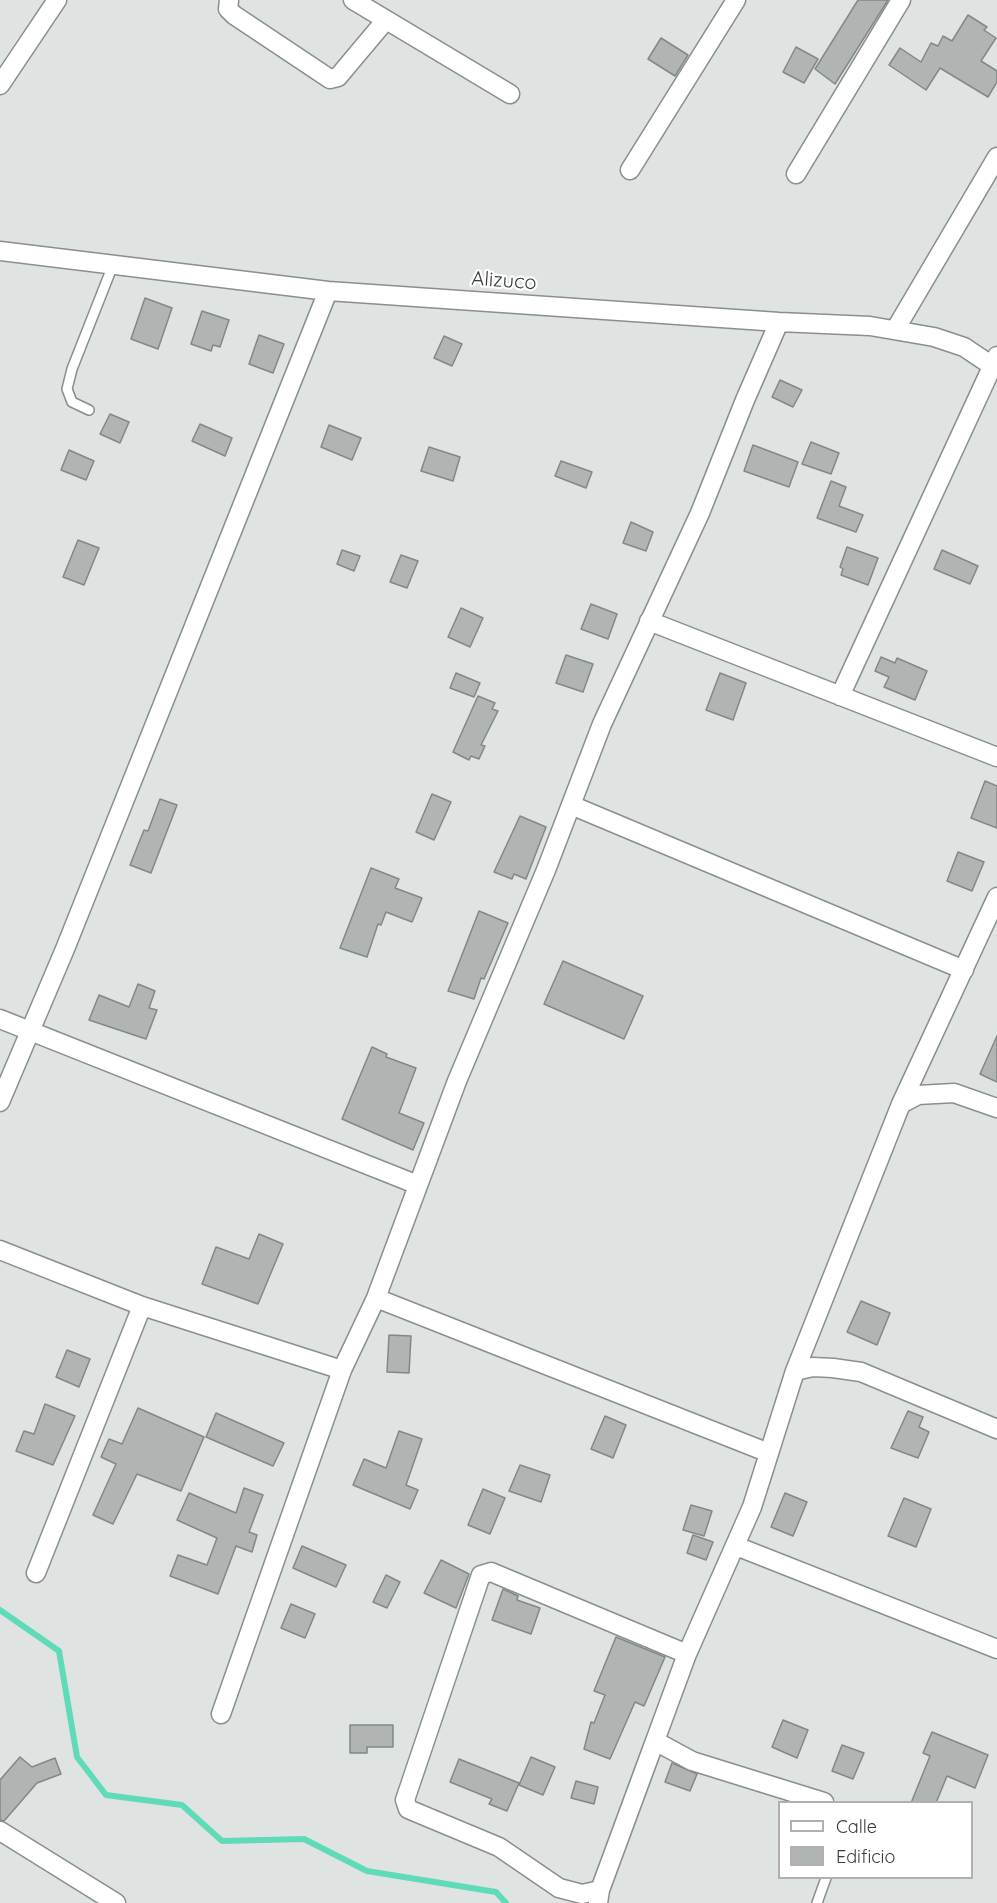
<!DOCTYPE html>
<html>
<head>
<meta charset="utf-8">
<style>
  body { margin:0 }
  #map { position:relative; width:997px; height:1903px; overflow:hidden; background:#dfe4e2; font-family:Quicksand,sans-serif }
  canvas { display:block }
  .legend { position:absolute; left:778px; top:1801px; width:195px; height:78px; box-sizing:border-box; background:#fff; border:2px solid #afb0b0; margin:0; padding:8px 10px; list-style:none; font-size:18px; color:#373939 }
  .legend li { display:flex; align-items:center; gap:12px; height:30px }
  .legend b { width:30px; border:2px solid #afb0b0 }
</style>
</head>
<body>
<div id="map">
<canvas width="997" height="1903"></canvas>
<ul class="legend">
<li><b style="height:8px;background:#fff"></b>Calle</li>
<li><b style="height:16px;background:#b0b5b3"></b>Edificio</li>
</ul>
</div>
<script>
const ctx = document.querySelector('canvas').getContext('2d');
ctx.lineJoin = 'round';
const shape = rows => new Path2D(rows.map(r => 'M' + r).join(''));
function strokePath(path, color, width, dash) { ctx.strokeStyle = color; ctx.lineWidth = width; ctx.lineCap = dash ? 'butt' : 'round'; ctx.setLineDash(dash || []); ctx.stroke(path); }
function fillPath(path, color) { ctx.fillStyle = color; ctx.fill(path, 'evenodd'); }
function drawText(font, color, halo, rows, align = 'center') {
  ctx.font = font + ' Quicksand,sans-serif'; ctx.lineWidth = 4.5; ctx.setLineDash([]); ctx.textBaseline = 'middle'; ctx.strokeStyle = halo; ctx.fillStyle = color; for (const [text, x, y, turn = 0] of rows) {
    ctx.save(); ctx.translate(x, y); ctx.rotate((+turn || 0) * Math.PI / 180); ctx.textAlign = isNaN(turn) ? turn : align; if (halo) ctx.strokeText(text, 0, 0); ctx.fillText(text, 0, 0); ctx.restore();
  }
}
const stream = shape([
  [0,1610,59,1651,77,1757,106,1795,182,1805,222,1841,304,1839,367,1871,496,1892,506,1903]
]);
const building = shape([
  [858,0,888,0,835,84,815,69,858,0],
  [968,15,987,27,984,30,996,38,981,61,997,71,997,82,988,97,940,68,926,90,889,65,900,48,921,62,931,43,938,46,943,36,952,41,968,15],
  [661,38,688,55,675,76,648,59,661,38],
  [796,47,818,59,804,83,783,72,796,47],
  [145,298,172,308,158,349,131,339,145,298],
  [202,311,229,320,220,347,213,345,211,351,191,344,202,311],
  [259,335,284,344,273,373,249,364,259,335],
  [444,336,462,344,452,366,434,358,444,336],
  [780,380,802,390,793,407,772,397,780,380],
  [110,414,129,422,120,443,100,434,110,414],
  [200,424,232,438,225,456,192,441,200,424],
  [329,425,361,438,352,460,321,447,329,425],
  [811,442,839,453,831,474,802,464,811,442],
  [753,445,798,462,789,487,744,471,753,445],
  [429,447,460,457,453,481,421,471,429,447],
  [69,450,94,461,86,480,61,470,69,450],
  [561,461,592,472,586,488,555,476,561,461],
  [831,481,846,487,839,506,863,515,856,532,817,518,831,481],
  [631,522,653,532,646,551,623,543,631,522],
  [78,540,99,548,84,585,63,577,78,540],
  [847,547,878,558,868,585,841,575,843,569,840,567,847,547],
  [342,550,360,556,354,571,337,564,342,550],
  [942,550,978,566,970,584,934,569,942,550],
  [401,555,418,561,407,588,390,582,401,555],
  [591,604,617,614,608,639,581,629,591,604],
  [461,608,483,618,470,647,448,637,461,608],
  [566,655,593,664,583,692,556,683,566,655],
  [881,657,895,663,897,658,927,671,915,700,884,687,889,677,875,671,881,657],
  [456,673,480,683,474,697,450,688,456,673],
  [720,673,746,683,733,720,706,710,720,673],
  [478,696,495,703,492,709,498,711,481,745,485,746,479,759,471,756,469,760,453,752,478,696],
  [985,781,997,786,997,828,971,818,985,781],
  [432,794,451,802,434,840,416,832,432,794],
  [160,799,177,805,151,873,130,865,144,830,148,831,160,799],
  [520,816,546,827,526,879,514,874,512,879,494,872,520,816],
  [958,852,984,862,972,891,947,881,958,852],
  [371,868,399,879,395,888,422,898,412,922,386,912,381,925,378,924,367,957,340,948,371,868],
  [479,911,508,923,484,979,481,978,474,999,448,991,479,911],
  [563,961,643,996,624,1039,544,1004,563,961],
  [138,984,155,991,149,1008,157,1010,146,1039,89,1020,99,995,129,1007,138,984],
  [997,1036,997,1082,980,1074,997,1036],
  [372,1047,387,1054,386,1057,416,1068,399,1113,424,1123,413,1150,342,1119,372,1047],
  [259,1234,283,1244,258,1304,202,1284,216,1247,249,1259,259,1234],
  [861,1301,890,1313,877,1345,847,1332,861,1301],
  [389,1335,411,1336,409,1373,387,1372,389,1335],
  [67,1350,90,1359,79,1387,56,1377,67,1350],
  [45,1404,75,1416,53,1465,16,1451,24,1431,34,1434,45,1404],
  [138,1408,204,1437,181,1491,137,1474,113,1524,93,1515,116,1464,101,1457,109,1439,122,1444,138,1408],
  [908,1411,923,1417,919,1427,929,1432,918,1458,891,1448,908,1411],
  [216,1413,284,1443,273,1466,206,1437,216,1413],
  [605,1416,626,1425,613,1458,591,1449,605,1416],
  [399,1431,422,1439,406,1485,418,1490,410,1509,353,1485,364,1459,386,1468,399,1431],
  [520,1465,550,1475,541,1502,509,1491,520,1465],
  [244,1488,263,1495,249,1532,257,1535,252,1552,236,1546,218,1594,170,1576,178,1555,207,1565,217,1538,177,1520,189,1493,236,1513,244,1488],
  [483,1489,505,1498,490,1534,468,1525,483,1489],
  [785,1493,807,1502,793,1536,771,1527,785,1493],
  [904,1498,931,1509,916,1547,888,1536,904,1498],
  [691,1505,712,1511,704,1536,683,1530,691,1505],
  [693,1535,713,1542,706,1560,687,1553,693,1535],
  [302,1546,346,1565,336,1587,293,1568,302,1546],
  [441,1560,469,1574,456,1608,424,1593,441,1560],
  [386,1575,400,1582,387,1608,373,1602,386,1575],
  [503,1589,518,1596,517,1600,540,1608,531,1634,492,1620,503,1589],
  [291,1604,315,1614,305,1638,281,1628,291,1604],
  [616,1637,665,1657,644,1706,635,1702,610,1759,584,1749,591,1722,594,1723,605,1695,594,1691,616,1637],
  [783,1720,808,1730,797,1758,772,1747,783,1720],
  [350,1725,393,1725,393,1747,367,1747,367,1753,350,1753,350,1725],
  [932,1732,988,1755,975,1788,947,1776,936,1803,911,1803,930,1756,923,1753,932,1732],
  [842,1745,864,1753,853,1779,832,1771,842,1745],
  [20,1757,32,1767,55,1758,61,1774,37,1783,4,1821,0,1820,0,1780,20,1757],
  [531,1757,555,1767,543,1795,519,1785,531,1757],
  [459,1759,519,1783,507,1811,489,1804,492,1799,450,1782,459,1759],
  [672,1763,697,1774,690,1791,665,1782,672,1763],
  [576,1781,598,1787,594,1804,571,1798,576,1781]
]);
const service = shape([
  [89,410,72,402,67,389,72,369,113,265],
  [817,1903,826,1878]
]);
const minor = shape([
  [229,0,228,9,234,15,330,79,338,77,385,21],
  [353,0,510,94],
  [0,85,57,0],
  [630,170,736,0],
  [796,174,901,0],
  [0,251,328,291,779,322,870,326,934,337,964,347,997,369],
  [895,330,997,157],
  [649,621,997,757],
  [840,696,997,356],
  [571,805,964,970],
  [0,1019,418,1185],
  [0,1102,65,949,328,291],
  [901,1104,918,1095,954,1093,997,1108],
  [0,1250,142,1306,342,1370],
  [376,1298,769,1453],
  [795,1371,813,1367,833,1368,861,1372,997,1429],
  [736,1546,997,1649],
  [36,1573,142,1306],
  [221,1714,342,1370,376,1298,457,1081,546,870,602,724,700,513,745,400,779,322],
  [824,1802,692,1761,655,1741,687,1654,752,1507,795,1371,901,1104,997,897],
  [0,1831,116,1903],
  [600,1890,582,1894,559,1888,499,1847,408,1809,405,1800,481,1575,491,1572,687,1654],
  [598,1903,600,1890,655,1741]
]);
const streetNames = [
  ["Alizuco",504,281,4]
];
strokePath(stream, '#5fdbba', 6);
fillPath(building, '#b0b5b3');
strokePath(building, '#838886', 1.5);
strokePath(service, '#8a8e8d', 12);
strokePath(minor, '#8a8e8d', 21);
strokePath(service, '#fff', 9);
strokePath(minor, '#fff', 18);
drawText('20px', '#373939', '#fff', streetNames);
</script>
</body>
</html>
